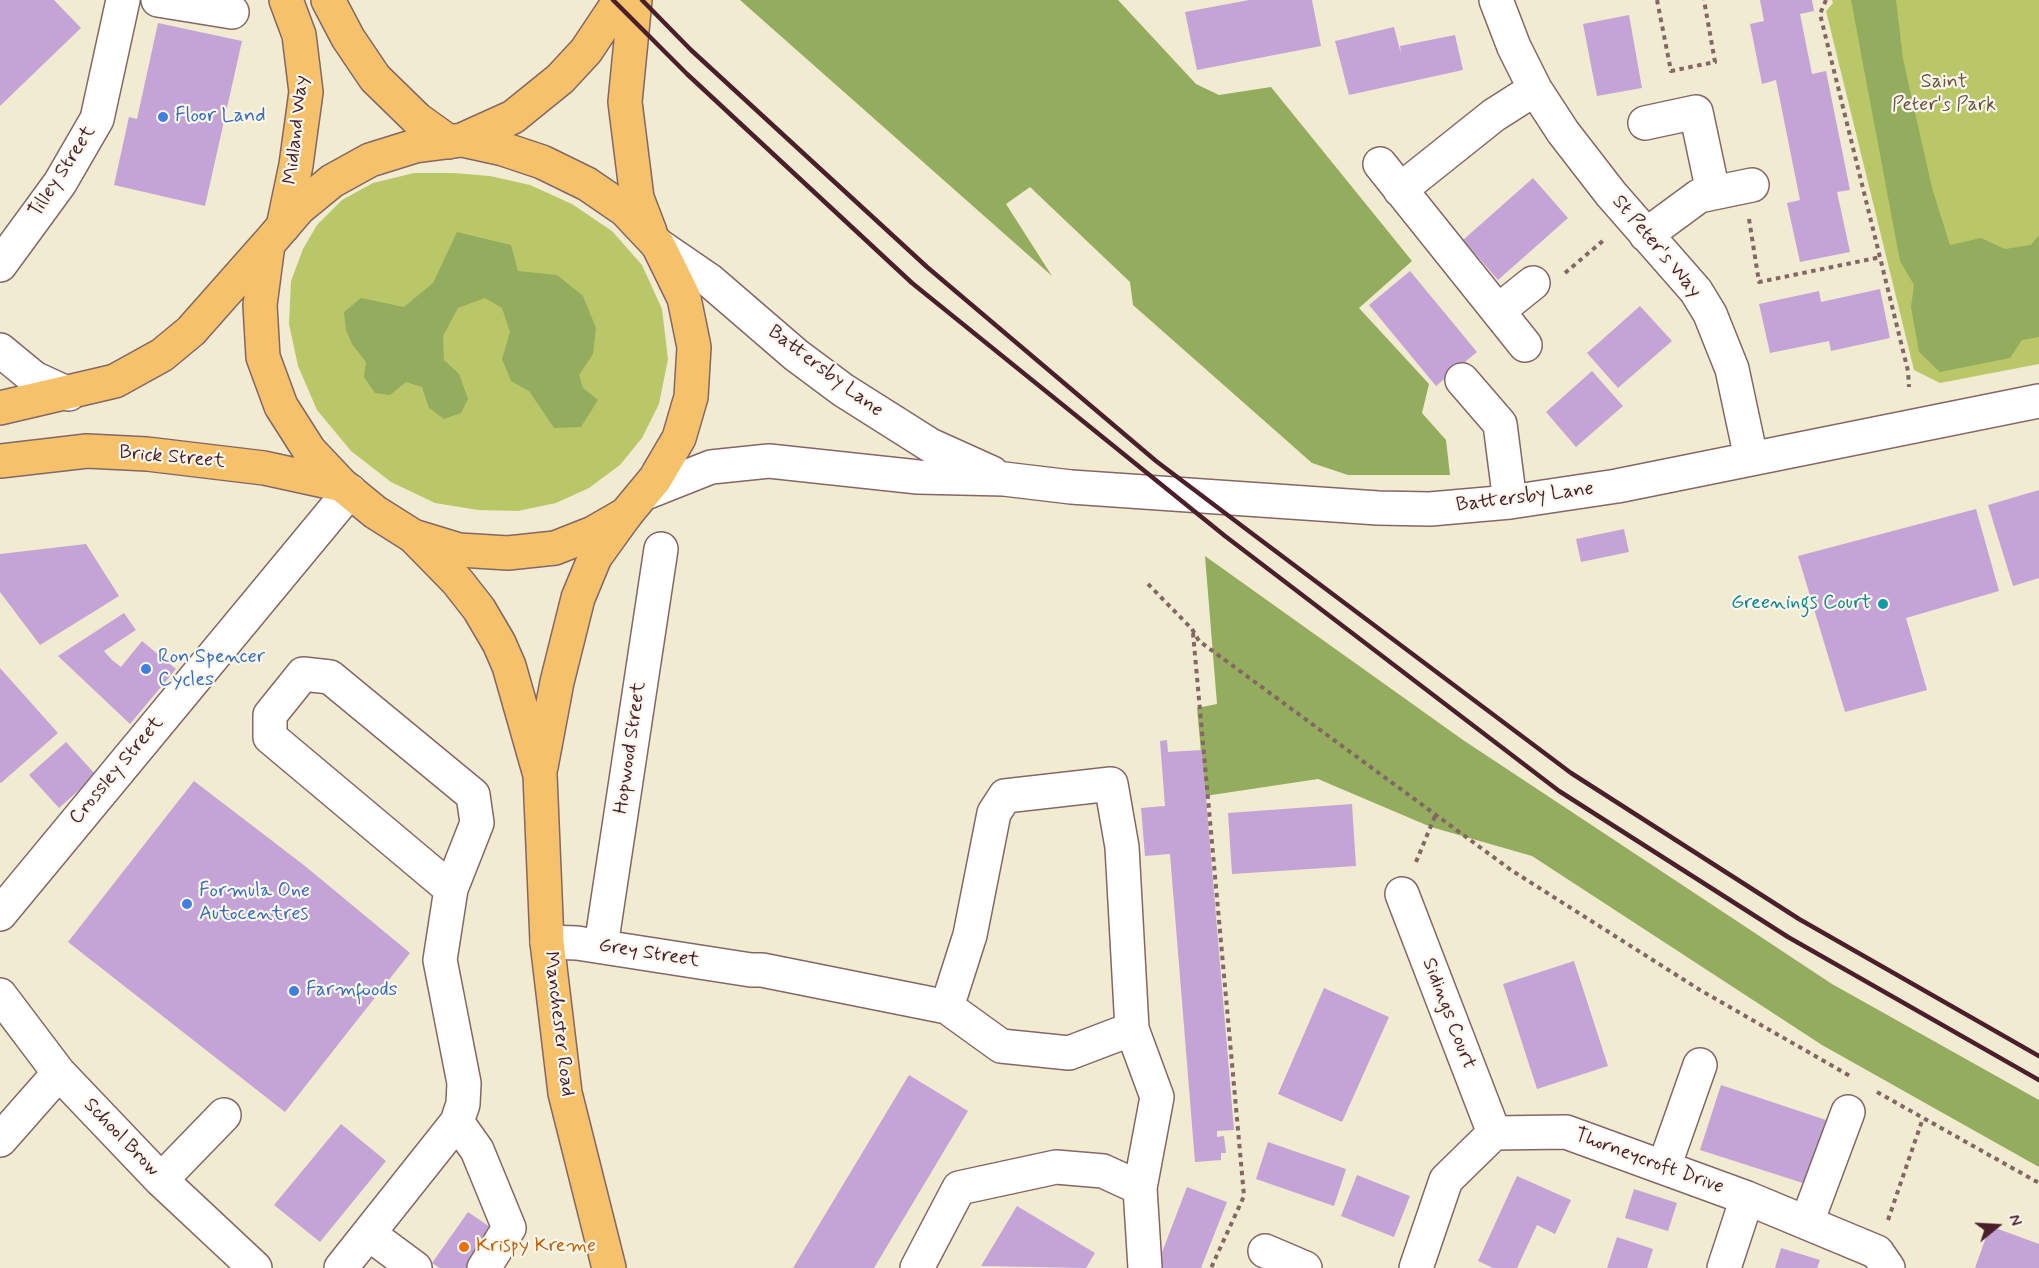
<!DOCTYPE html>
<html>
<head>
<meta charset="utf-8">
<style>
  body { margin:0 }
  #map { position:relative; width:2039px; height:1268px; overflow:hidden; background:#f1ebd2; font-family:Mynerve,sans-serif }
  canvas { display:block }
  .north { position:absolute; left:1967px; top:1196px; width:60px; height:60px; -webkit-text-stroke:4px #fbf7ec; paint-order:stroke; rotate:72deg; font-size:16px; font-weight:700; line-height:24px; text-align:center; color:#4a1f2b }
  .north::after { content:''; display:block; margin:auto; width:21px; height:27px; background:#4a1f2b; clip-path:polygon(50% 0,100% 100%,50% 72%,0 100%) }
</style>
</head>
<body>
<div id="map">
<canvas width="2039" height="1268"></canvas>
<div class="north">N</div>
</div>
<script>
const ctx = document.querySelector('canvas').getContext('2d');
ctx.lineJoin = 'round';
function fillPath(path, color) { ctx.fillStyle = color; ctx.fill(path, 'evenodd'); }
const shape = rows => new Path2D(rows.map(r => 'M' + r).join(''));
function strokePath(path, color, width, dash) { ctx.strokeStyle = color; ctx.lineWidth = width; ctx.lineCap = dash ? 'butt' : 'round'; ctx.setLineDash(dash || []); ctx.stroke(path); }
function drawText(font, color, halo, rows, align = 'center') {
  ctx.font = font + ' Mynerve,sans-serif'; ctx.lineWidth = 4.5; ctx.setLineDash([]); ctx.textBaseline = 'middle'; ctx.strokeStyle = halo; ctx.fillStyle = color; for (const [text, x, y, turn = 0] of rows) {
    ctx.save(); ctx.translate(x, y); ctx.rotate((+turn || 0) * Math.PI / 180); ctx.textAlign = isNaN(turn) ? turn : align; if (halo) ctx.strokeText(text, 0, 0); ctx.fillText(text, 0, 0); ctx.restore();
  }
}
const green = shape([
  [1832,0,2039,0,2039,364,1940,383,1914,370,1826,11,1833,3],
  [414,173,454,173,490,176,530,185,572,204,612,231,642,265,662,309,668,359,659,404,642,438,620,465,589,488,556,503,518,511,478,510,435,503,391,482,351,451,317,410,298,366,289,324,291,281,303,249,317,225,342,200,373,183]
]);
const forest = shape([
  [740,0,1118,0,1196,84,1219,95,1271,87,1412,261,1359,308,1429,384,1422,413,1446,440,1450,475,1348,475,1312,463,1133,305,1130,282,1030,187,1006,204,1052,276],
  [1851,0,1896,0,1903,59,1932,188,1950,245,1981,238,2005,249,2031,245,2039,235,2039,337,2022,340,2010,358,1940,372,1919,352,1911,307,1914,285,1900,261],
  [457,232,511,245,518,271,557,275,583,296,596,328,593,354,579,375,583,388,598,400,581,427,554,428,529,391,511,381,502,359,510,332,502,308,485,298,458,308,443,336,444,360,459,374,468,399,461,413,444,419,429,408,422,387,406,382,390,395,375,393,364,377,366,362,352,344,346,330,344,312,361,298,404,307,433,283],
  [1205,556,1463,740,1832,984,2039,1100,2039,1167,1822,1045,1532,856,1431,827,1318,779,1205,796,1197,708,1217,704]
]);
const building = shape([
  [0,0,54,0,81,28,0,106],
  [1249,0,1312,0,1321,46,1197,70,1185,12],
  [1760,0,1812,0,1814,11,1800,14,1812,74,1826,71,1850,190,1837,192,1850,252,1800,262,1787,203,1800,200,1776,80,1762,84,1750,24,1764,21],
  [1629,15,1642,88,1597,96,1583,24],
  [158,23,242,41,205,206,114,185,129,117,137,119],
  [1394,27,1401,54,1400,46,1455,35,1463,70,1349,95,1335,41],
  [1533,178,1568,218,1498,280,1463,240],
  [1410,271,1477,352,1436,386,1369,305],
  [1880,289,1890,338,1831,351,1829,341,1770,353,1759,304,1819,291,1821,302],
  [1640,306,1672,341,1618,388,1587,353],
  [1592,371,1623,406,1576,447,1546,412],
  [2039,490,2039,578,2013,586,1988,505],
  [1976,509,1999,591,1906,618,1927,690,1845,712,1798,556],
  [1624,529,1629,552,1581,562,1576,539],
  [86,544,119,596,40,645,0,592,0,554],
  [124,613,136,630,104,651,112,660,121,667,142,641,176,669,130,724,58,656],
  [0,668,58,733,1,783,0,782],
  [1167,740,1168,752,1202,750,1234,1130,1217,1131,1217,1137,1224,1136,1226,1153,1221,1153,1221,1160,1195,1162,1170,854,1145,856,1141,808,1165,806,1160,741],
  [66,742,96,775,59,808,29,775],
  [194,781,305,866,410,953,285,1112,68,942],
  [1352,804,1356,866,1232,874,1228,813],
  [1574,961,1608,1066,1537,1089,1503,984],
  [1324,988,1389,1017,1342,1122,1278,1094],
  [909,1075,968,1111,874,1268,793,1268],
  [1721,1085,1826,1120,1806,1184,1700,1150],
  [341,1124,386,1161,320,1242,274,1205],
  [1268,1142,1346,1169,1334,1206,1256,1179],
  [1357,1175,1410,1196,1394,1237,1341,1216],
  [1517,1176,1571,1200,1555,1234,1537,1225,1517,1268,1493,1268,1478,1261],
  [1187,1187,1227,1202,1201,1268,1156,1268],
  [1634,1189,1677,1203,1668,1231,1625,1218],
  [1017,1206,1095,1253,1086,1268,981,1266],
  [468,1212,496,1231,471,1268,440,1268,432,1263],
  [1990,1226,2039,1244,2039,1268,1975,1268],
  [1617,1237,1653,1249,1647,1268,1607,1268],
  [1781,1248,1820,1260,1817,1268,1775,1268]
]);
const path = shape([
  [1657,0,1671,71,1715,62,1704,0],
  [1826,0,1820,14,1908,371,1909,387],
  [1749,219,1759,282,1881,257],
  [1565,273,1605,239],
  [1148,584,1192,629,1199,641,1511,870,1700,990,1850,1076],
  [1193,633,1244,1196,1211,1268],
  [1416,862,1435,816],
  [1877,1092,2039,1183],
  [1888,1220,1923,1118]
]);
const minor = shape([
  [158,0,232,12],
  [1496,0,1514,47,1535,89,1563,132,1611,194,1696,291,1710,314,1732,369,1751,458],
  [1645,123,1696,112,1713,192],
  [1380,164,1525,345],
  [1400,190,1494,115,1535,89],
  [1646,235,1699,196,1752,185],
  [658,245,709,280,796,355,843,390,930,445,992,473],
  [0,265,60,183,97,119,123,0],
  [1498,311,1533,283],
  [0,350,34,378,69,394],
  [1462,380,1500,424,1510,502],
  [643,494,711,467,769,461,918,477,1004,479,1071,487,1378,508,1430,509,1510,502,1617,486,2039,401],
  [1402,894,1494,1133],
  [0,914,350,491],
  [547,942,577,943,751,970,762,970,947,1007,1001,1046,1069,1053,1132,1029,1122,847,1111,784,1005,796,994,813,970,935,947,1007],
  [601,946,661,549],
  [0,995,59,1073,161,1180,255,1268],
  [1132,1029,1157,1097,1140,1188,1145,1268],
  [457,1122,477,1150,509,1228,484,1268],
  [0,1140,59,1073],
  [1664,1167,1700,1065],
  [161,1180,224,1115],
  [1807,1222,1848,1112],
  [369,1234,415,1268],
  [1265,1251,1305,1268],
  [341,1268,457,1122,463,1104,464,1083,440,960,451,889,477,823,473,795,330,677,303,674,270,715,270,737,451,889],
  [917,1268,959,1188,1056,1167,1103,1171,1140,1188],
  [1416,1268,1446,1180,1494,1133,1566,1132,1747,1198,1877,1252,1888,1268],
  [1724,1268,1747,1198]
]);
const major = shape([
  [413,536,457,581,479,609,499,643,509,666,540,775,547,942,565,1093,609,1268],
  [541,767,557,682,578,598,595,557,626,514]
]);
const highway = shape([
  [328,0,348,38,375,78,417,119,449,142],
  [635,0,625,102,637,198,650,232],
  [462,140,503,149,542,162,587,184,625,210,658,245,684,298,694,347,691,397,679,438,655,479,626,514,593,533,555,548,508,553,459,550,413,536,375,512,342,485,309,450,281,406,263,357,260,305,268,244,299,208,332,181,370,160,415,146,462,140,513,117,560,79,586,51,620,0],
  [283,227,296,165,306,92,299,35,286,0],
  [0,408,115,381,162,355,191,331,268,244],
  [0,461,87,451,147,454,264,468,342,485]
]);
const rail = shape([
  [613,0,687,74,912,283,1225,536,1559,791,1788,937,2039,1080],
  [642,0,691,50,927,267,1156,461,1254,535,1571,773,1799,919,2039,1056]
]);
const markers = [
  [163,117,6,"#3f7fe0"],
  [1883,604,6,"#0f9aa8"],
  [146,669,6,"#3f7fe0"],
  [187,904,6,"#3f7fe0"],
  [294,991,6,"#3f7fe0"],
  [464,1247,6,"#e8710a"]
];
const parkNames = [
  ["Saint",1944,83],
  ["Peter's Park",1944,106]
];
const shopNames = [
  ["Floor Land",175,117],
  ["Ron Spencer",158,658],
  ["Cycles",158,681],
  ["Formula One",199,892],
  ["Autocentres",199,915],
  ["Farmfoods",306,991]
];
const streetNames = [
  ["Midland Way",297,130,-84],
  ["Tilley Street",63,172,-57],
  ["St Peter's Way",1656,247,50],
  ["Battersby Lane",825,372,37],
  ["Brick Street",172,458,5],
  ["Battersby Lane",1525,498,-7],
  ["Hopwood Street",631,748,-82],
  ["Crossley Street",117,771,-50],
  ["Grey Street",649,954,9],
  ["Sidings Court",1448,1014,69],
  ["Manchester Road",558,1024,83],
  ["School Brow",121,1138,46],
  ["Thorneycroft Drive",1649,1162,20]
];
const cultureNames = [
  ["Greenings Court",1871,604]
];
const foodNames = [
  ["Krispy Kreme",476,1247]
];
fillPath(green, '#bac769');
fillPath(forest, '#93ac5d');
fillPath(building, '#c4a4d7');
strokePath(minor, '#846665', 36);
strokePath(major, '#846665', 36);
strokePath(highway, '#846665', 36);
strokePath(path, '#846665', 4, [4.5, 4.5]);
strokePath(minor, '#fff', 33);
strokePath(major, '#f5c16b', 33);
strokePath(highway, '#f5c16b', 33);
strokePath(rail, '#4a1f2b', 4.5);
for (const [x, y, r, color] of markers) { const dot = new Path2D(); dot.arc(x, y, r, 0, 2 * Math.PI); ctx.fillStyle = color; ctx.fill(dot); strokePath(dot, '#fbf7ec', 2); }
drawText('20px', '#6c513e', '#fbf7ec', parkNames);
drawText('20px', '#366cbe', '#fbf7ec', shopNames, 'left');
drawText('20px', '#4a1f2b', '#fbf7ec', streetNames);
drawText('20px', '#0d838f', '#fbf7ec', cultureNames, 'right');
drawText('20px', '#c56008', '#fbf7ec', foodNames, 'left');
</script>
</body>
</html>
